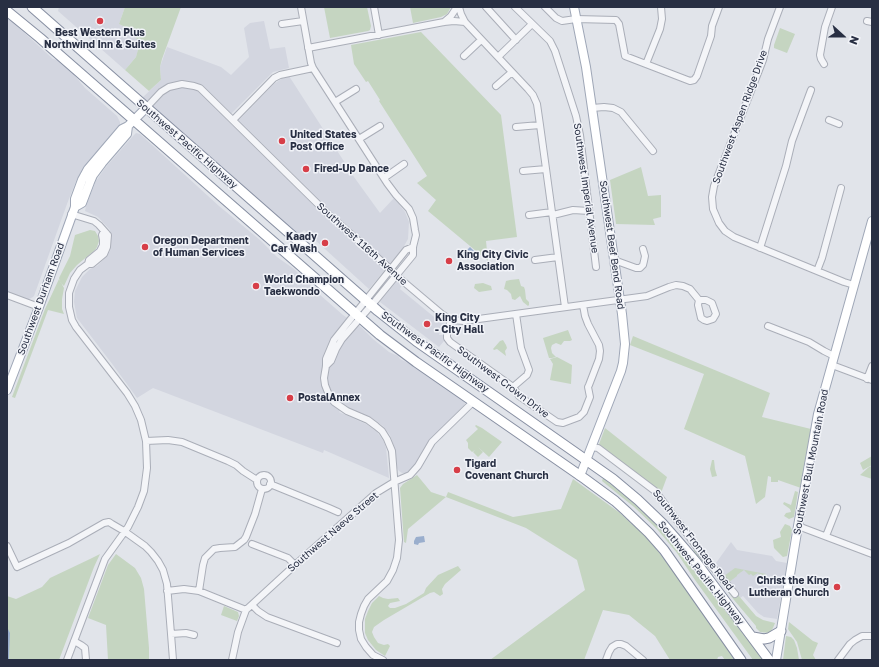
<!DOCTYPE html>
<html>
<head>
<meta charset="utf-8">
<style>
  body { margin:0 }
  #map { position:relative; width:879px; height:667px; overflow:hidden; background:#e1e4ea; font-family:"Golos Text",sans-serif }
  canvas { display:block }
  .frame { position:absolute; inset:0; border:8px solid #282f43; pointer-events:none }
  .north { position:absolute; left:823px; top:16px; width:40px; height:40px; -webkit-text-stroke:3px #f1f3f8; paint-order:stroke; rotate:111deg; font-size:11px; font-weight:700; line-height:16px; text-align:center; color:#282f43 }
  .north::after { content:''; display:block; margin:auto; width:14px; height:18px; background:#282f43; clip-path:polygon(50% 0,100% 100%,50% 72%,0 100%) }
</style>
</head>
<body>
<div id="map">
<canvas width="879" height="667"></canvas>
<div class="frame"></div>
<div class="north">N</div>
</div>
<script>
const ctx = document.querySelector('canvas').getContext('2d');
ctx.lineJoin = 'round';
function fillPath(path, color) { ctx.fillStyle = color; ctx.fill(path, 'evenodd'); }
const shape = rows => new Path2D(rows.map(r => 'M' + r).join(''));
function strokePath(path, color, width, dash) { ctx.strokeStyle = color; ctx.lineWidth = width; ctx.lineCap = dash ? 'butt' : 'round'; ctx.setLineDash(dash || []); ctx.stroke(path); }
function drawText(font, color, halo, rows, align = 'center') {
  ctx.font = font + ' "Golos Text",sans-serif'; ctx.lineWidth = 3; ctx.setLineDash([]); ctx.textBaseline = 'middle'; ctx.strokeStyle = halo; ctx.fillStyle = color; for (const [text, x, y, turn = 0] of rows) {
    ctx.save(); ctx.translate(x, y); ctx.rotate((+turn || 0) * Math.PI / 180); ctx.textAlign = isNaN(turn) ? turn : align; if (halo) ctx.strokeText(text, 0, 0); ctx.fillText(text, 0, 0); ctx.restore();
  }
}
const built = shape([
  [59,7,125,7,119,24,125,27,140,42,136,57,125,70,58,11],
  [7,17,53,59,60,61,70,70,85,88,117,116,120,122,120,126,87,164,76,181,67,204,34,296,33,297,29,299,26,299,7,292],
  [264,21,270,49,285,47,289,68,273,72,226,119,233,126,274,84,281,79,289,76,354,177,380,213,394,198,405,212,409,222,408,239,403,248,369,289,304,230,298,236,240,185,222,168,142,98,161,80,160,67,167,47,221,67,231,75,249,57,244,28,250,23],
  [136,133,140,134,219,206,260,240,277,257,294,269,319,294,343,315,361,327,373,339,389,352,398,356,400,359,412,365,461,399,465,403,464,407,463,410,432,437,427,444,415,465,410,470,406,473,402,473,399,471,397,468,394,447,390,435,383,426,372,418,343,406,339,412,366,424,376,431,380,436,384,442,386,448,389,478,324,450,323,453,153,388,137,398,113,365,77,318,74,302,75,291,82,277,90,269,97,266,104,259,110,251,111,245,110,230,98,217,85,211,86,206,96,181,105,168,133,136],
  [395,281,399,281,402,285,400,289,439,321,441,317,446,321,446,324,442,325,439,335,443,335,444,341,439,347,380,302,381,297],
  [731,542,737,550,772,556,776,561,787,563,777,619,764,617,758,613,743,596,740,598,716,563]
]);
const green = shape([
  [125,7,181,7,162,59,160,67,161,80,149,91,125,70,136,57,140,42,125,27,119,24],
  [324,7,367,7,371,26,370,30,368,31,330,38],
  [410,7,451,7,447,14,441,17,413,23],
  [780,28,795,34,787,53,774,48,774,45],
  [421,32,501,115,517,237,486,241,488,261,428,211,436,200,417,183,427,176,379,101,380,100,368,81,366,82,354,64,351,45],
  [641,167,648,196,661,195,661,217,653,219,655,225,616,224,610,180],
  [90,230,95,231,98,236,99,241,97,247,95,250,77,265,70,273,64,286,61,283,59,278,70,256,75,235],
  [59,279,64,288,62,299,62,309,64,314,48,310,15,398,12,397,45,309],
  [519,279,521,286,524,287,525,290,526,299,529,302,529,305,528,306,523,302,520,296,515,300,512,299,511,294,507,290,504,289,506,281,510,280],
  [483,283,491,286,492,290,479,292,474,288,475,284],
  [568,330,572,340,570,341,564,341,561,345,556,343,552,345,551,348,552,353,556,357,552,358,549,358,543,338],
  [633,336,770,393,762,417,811,429,801,488,778,480,778,482,771,482,771,477,768,476,765,497,756,504,745,456,684,429,704,374,630,345],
  [503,340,506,345,507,348,505,351,506,356,497,349,494,350,493,349,500,341],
  [557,357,572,365,571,384,550,380,553,364,550,359],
  [476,425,482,428,502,442,489,457,478,447,483,452,478,457,473,452,475,450,472,452,468,448,468,443,466,440,478,429,475,426],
  [605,428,667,477,661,493,598,447],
  [872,456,872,465,863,470,860,463],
  [712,460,714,460,715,469,717,476,712,477,710,469],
  [872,466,872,479,860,475,869,467],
  [417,475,431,492,446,497,448,492,513,517,561,509,573,479,620,513,634,526,636,525,647,537,681,581,725,642,723,643,735,660,725,660,722,656,718,657,717,660,670,660,655,636,629,615,603,610,584,660,490,660,585,590,577,560,526,528,446,497,408,529,406,543,404,542,400,488,403,484],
  [603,478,633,502,658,526,674,545,762,658,761,660,753,660,695,580,677,553,657,529,634,507,602,481],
  [795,491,798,492,794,517,789,519,784,516,786,513,791,512,790,509,783,504,784,502,791,505],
  [785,524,790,526,792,530,787,556,783,557,774,548,773,540,781,537,780,532],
  [697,547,732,595,734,594,736,596,738,595,756,616,763,620,775,623,773,628,771,631,769,633,760,632,756,628,756,626,734,600,712,570,709,567,706,567,693,551],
  [100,554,94,567,59,660,7,660,7,596,16,599,42,587,50,578,90,559],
  [116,554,135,568,141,578,144,589,149,648,149,660,108,660,106,625,88,618,108,565],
  [458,566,461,570,445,584,442,589,443,594,440,596,434,592,430,593,384,620,374,627,372,632,374,637,378,643,384,645,388,644,390,646,385,656,376,650,368,640,365,633,365,619,368,611,372,603,379,596,383,598,388,599,398,598,400,601,390,603,388,606,390,608,395,608,406,604,424,593,426,588,438,575],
  [735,568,766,574,766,576,764,577,761,574,759,575,758,573,753,576,751,574,749,575,744,570,737,575,737,576,729,582,724,576],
  [224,606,238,612,239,616,237,621,221,615],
  [789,622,813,641,818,643,813,655,816,660,802,660,797,642,788,629],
  [786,636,791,637,794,640,797,648,799,660,783,660]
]);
const water = shape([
  [470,247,474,251,468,260,462,255],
  [424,536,425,542,419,543,418,545,414,544,414,541,416,537],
  [7,627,10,633,9,656,9,660,7,660]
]);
const minor = shape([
  [301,7,311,63,313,68,387,183,396,195,409,209,413,218,415,230,416,235,413,247,413,255,376,300,342,339,336,349,331,361,326,366],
  [374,7,379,35],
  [459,7,461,14,465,22,528,89,533,95,537,104,540,125,565,307],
  [486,7,516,40],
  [515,7,550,41,555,51,576,116,580,135,596,267],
  [545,7,556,18,562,21,576,19,616,20,619,24,625,56,690,81,694,80,697,76,711,36,712,26,719,7],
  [780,7,768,39,763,60,714,186,712,197,713,209,719,223,725,231,734,237,844,282,854,285],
  [867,21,872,22],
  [444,22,451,16,457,7],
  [282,24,303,21],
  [308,48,444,22,454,21,465,22],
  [464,56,481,40],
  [498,57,532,24],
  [646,64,660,29,662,19,661,7],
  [824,64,821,59,820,55,825,27,832,7],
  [496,86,512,72],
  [335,102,356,89],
  [146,108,161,92,169,87,182,84,194,86,200,88,327,213,388,267,398,277,443,315,451,320,464,321,647,296,669,287,676,285,683,286,690,289,699,300,698,305,701,318,704,320,707,321,713,319,716,314,712,303,706,300,699,300],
  [592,108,604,107,613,108,621,112,653,151],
  [233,120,274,78,280,75,313,68],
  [829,120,839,124],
  [516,127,540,125],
  [359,139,380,126],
  [523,171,546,169],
  [384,178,404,164],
  [71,214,94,221,99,225,107,234,108,235,107,247,104,254,92,264,88,264],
  [529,215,552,212],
  [553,215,573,210,589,211],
  [760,248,786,166,792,141,811,90],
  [535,260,558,257],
  [614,260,636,268,640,268,643,265,644,261,645,256,643,249],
  [817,271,822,258,841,188],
  [7,295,39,307],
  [451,320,447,334,447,338,450,342,513,387,519,396,557,422,563,423,579,417,584,412,590,397,588,387,589,385,599,359,600,351,599,345,588,324,585,316,583,305],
  [768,326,809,342,824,351,834,356],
  [832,365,872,380],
  [867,379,872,366],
  [513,387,527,375,529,370,521,348,516,314],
  [146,441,168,440,182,442,228,461,236,465,243,471,257,480],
  [591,447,598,448,655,491,706,559,735,594],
  '257 482a7 7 0 1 1 14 0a7 7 0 1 1-14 0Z',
  [270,484,329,508,338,512],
  [798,526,872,554],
  [826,536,837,508],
  [252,544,288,558,295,565],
  [7,546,17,567,69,543,104,523,109,522,112,524,124,531,145,546,151,552,158,561,163,570,167,584,171,634,173,660],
  [167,591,184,589,199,591,246,610],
  [199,591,203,565,205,558,214,549,220,548,235,547,244,540,246,537,255,514,262,489],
  [252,605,258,611,267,617,337,643],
  [171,634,186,633,194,635],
  [74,641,81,645,85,648,86,660],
  [67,660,105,559,128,527,138,507,144,491,147,468,146,441,141,420,135,406,127,393,76,327,72,320,69,307,69,293,74,279,80,270,88,264,89,260,100,251,103,245,103,240,102,235,104,231],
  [232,660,238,632,246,610,295,565,376,493,394,482,410,475,418,466,432,442,473,402],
  [383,660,373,655,366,647,361,639,359,630,359,622,361,614,364,606,368,599,387,581,393,570,397,558,399,540,392,451,387,439,382,431,376,426,368,420,347,411,334,402,329,395,325,385,324,378,326,366,326,359,334,340,406,250,413,247],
  [606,660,609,652,612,647,617,644,621,644,626,646,643,660],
  [838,660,850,644,855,640,862,636,872,636]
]);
const major = shape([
  [574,7,586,67,622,314,625,344,623,363,621,371,580,476],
  [75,207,82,203,90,182,93,175,102,163,127,134,128,126],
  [7,390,39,307,75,207,75,199,82,180,88,169,122,129,128,126,146,108],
  [776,660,798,526,818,414,872,221]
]);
const highway = shape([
  [32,7,378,311,416,341,586,460,613,479,638,500,662,523,677,540,696,562,769,660],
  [7,11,40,38,380,335,416,362,585,479,615,501,626,511,649,533,664,550,741,660],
  [753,637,764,639,769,638,781,631]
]);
const markers = [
  [100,21,4,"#d73e48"],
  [282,141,4,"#d73e48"],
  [306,169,4,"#d73e48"],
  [325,243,4,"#d73e48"],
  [145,247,4,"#d73e48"],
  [449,261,4,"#d73e48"],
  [256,286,4,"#d73e48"],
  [427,324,4,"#d73e48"],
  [290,398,4,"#d73e48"],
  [457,470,4,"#d73e48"],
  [837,587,4,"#d73e48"]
];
const poiNames = [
  ["Best Western Plus",100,33,"center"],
  ["Northwind Inn & Suites",100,45,"center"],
  ["United States",290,135],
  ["Post Office",290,147],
  ["Fired-Up Dance",314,169],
  ["Kaady",317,237,"right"],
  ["Car Wash",317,249,"right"],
  ["Oregon Department",153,241],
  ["of Human Services",153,253],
  ["King City Civic",457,255],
  ["Association",457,267],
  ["World Champion",264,280],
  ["Taekwondo",264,292],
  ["King City",435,318],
  ["- City Hall",435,330],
  ["PostalAnnex",298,398],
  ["Tigard",465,464],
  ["Covenant Church",465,476],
  ["Christ the King",829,581,"right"],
  ["Lutheran Church",829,593,"right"]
];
const streetNames = [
  ["Southwest Aspen Ridge Drive",740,117,-70],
  ["Southwest Pacific Highway",187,144,41],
  ["Southwest Imperial Avenue",586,188,82],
  ["Southwest 116th Avenue",362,244,42],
  ["Southwest Beef Bend Road",612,245,82],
  ["Southwest Durham Road",41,299,-70],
  ["Southwest Pacific Highway",435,352,36],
  ["Southwest Crown Drive",503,382,37],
  ["Southwest Bull Mountain Road",811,462,-79],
  ["Southwest Naeve Street",333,532,-41],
  ["Southwest Frontage Road",693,540,52],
  ["Southwest Pacific Highway",701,573,51]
];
fillPath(built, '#d3d6e0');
fillPath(green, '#c5d5c1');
fillPath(water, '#9aaecd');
strokePath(minor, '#aaaeb8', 8);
strokePath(major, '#9fa7b7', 10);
strokePath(highway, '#878fa2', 11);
strokePath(minor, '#f4f5f8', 6);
strokePath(major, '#fff', 8);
strokePath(highway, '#fff', 9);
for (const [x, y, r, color] of markers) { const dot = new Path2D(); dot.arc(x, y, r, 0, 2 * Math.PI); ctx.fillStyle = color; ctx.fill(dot); strokePath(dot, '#f1f3f8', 1.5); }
drawText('bold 10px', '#282f43', '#f1f3f8', poiNames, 'left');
drawText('10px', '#282f43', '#f1f3f8', streetNames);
</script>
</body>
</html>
